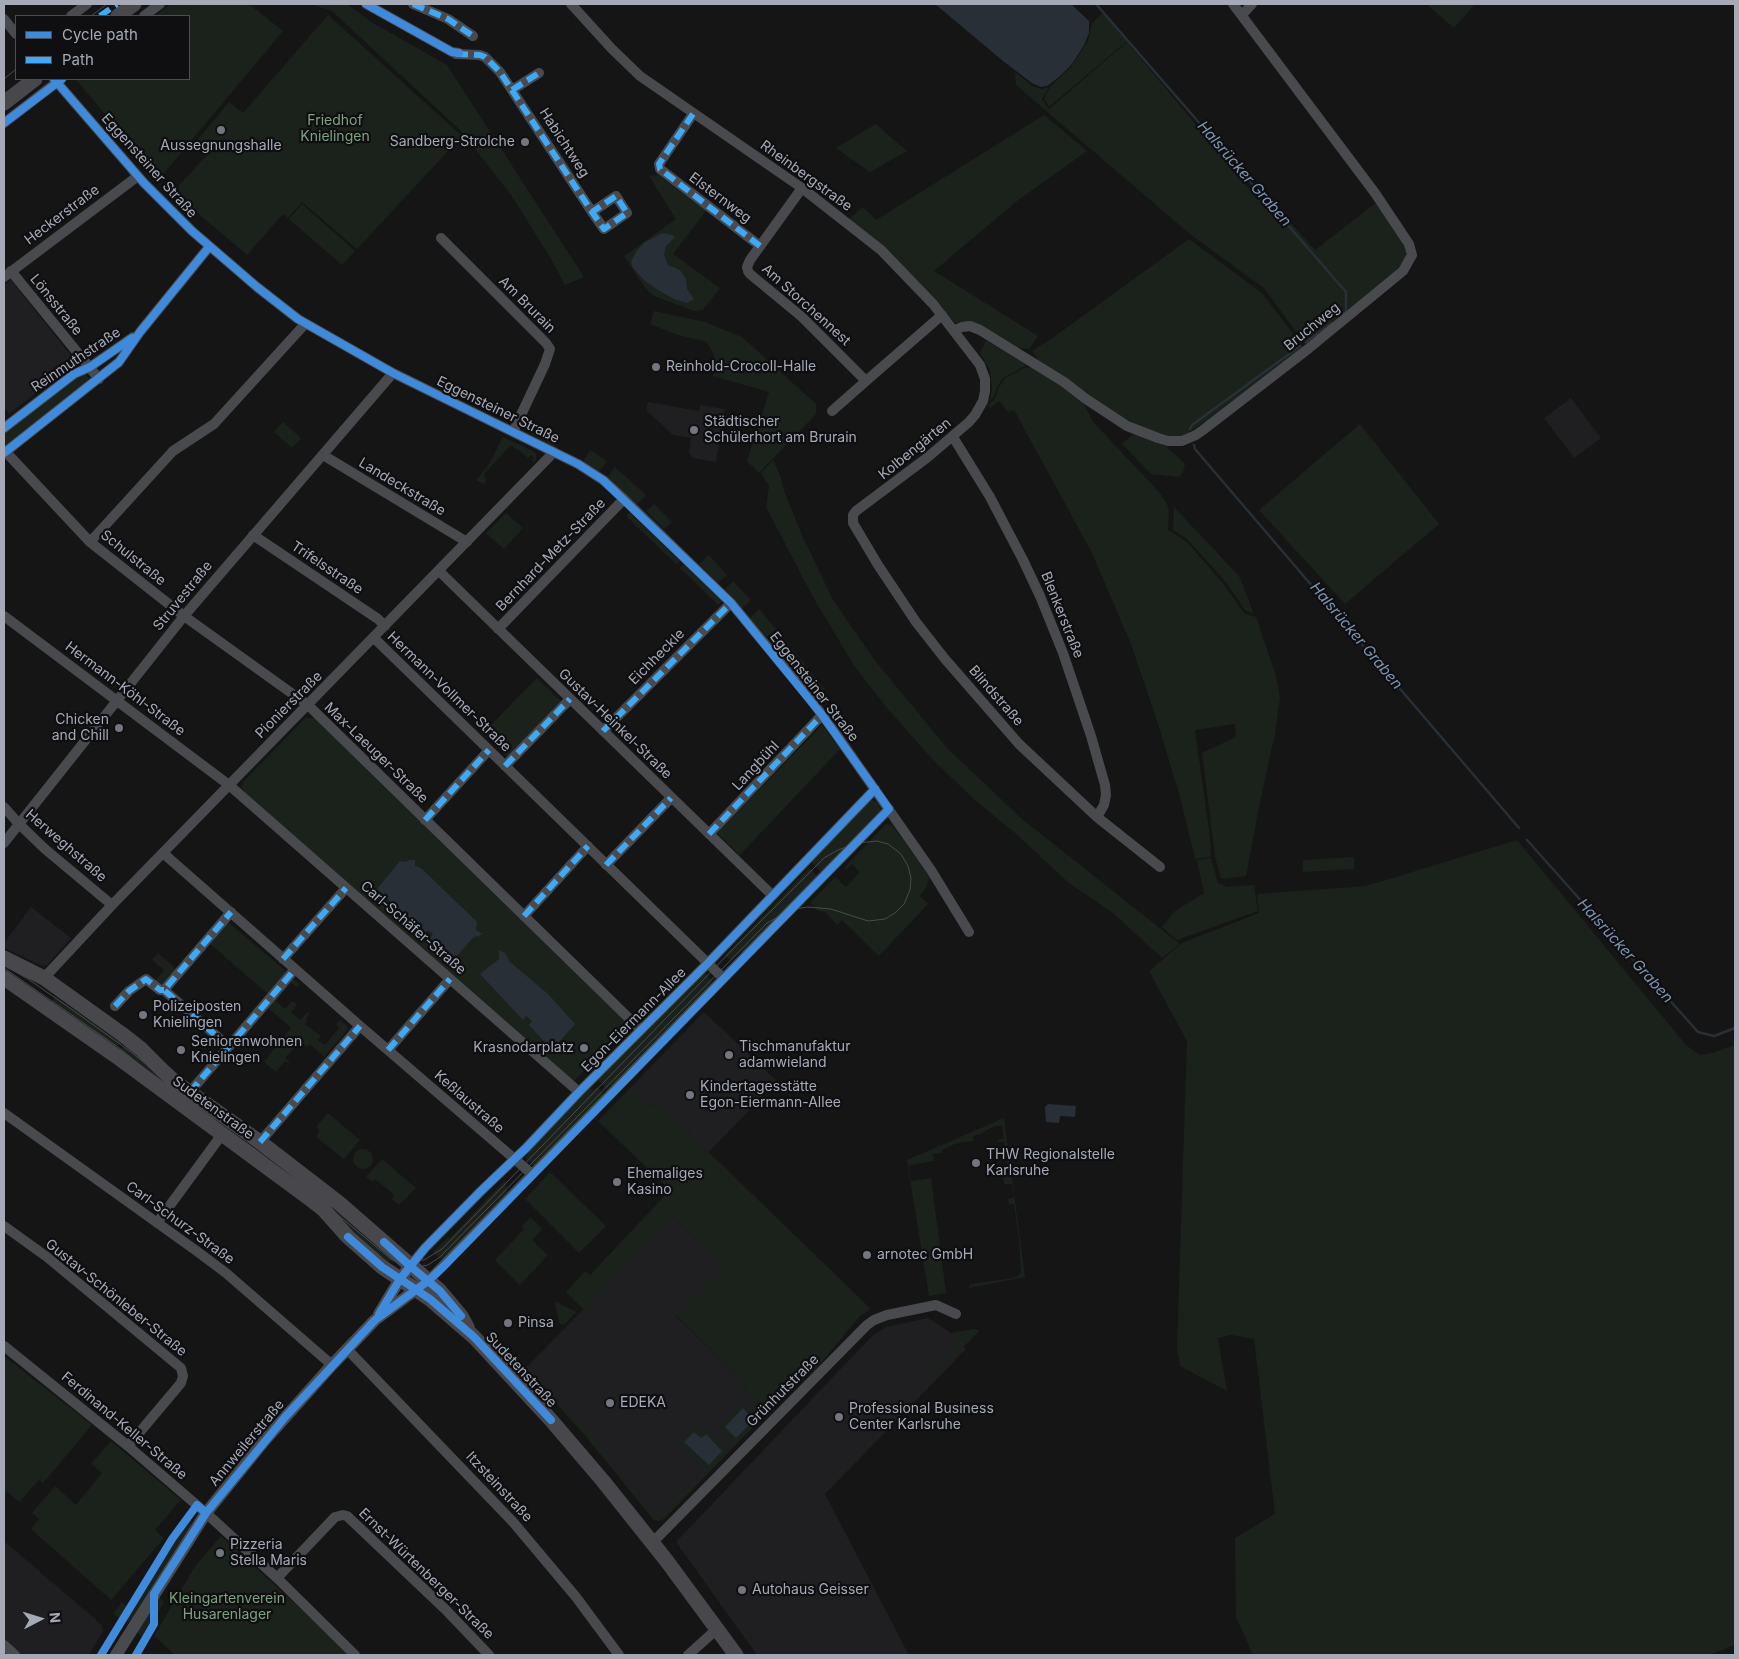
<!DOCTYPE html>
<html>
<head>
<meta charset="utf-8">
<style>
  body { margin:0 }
  #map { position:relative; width:1739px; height:1659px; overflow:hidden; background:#151515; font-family:Inter,sans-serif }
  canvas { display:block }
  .frame { position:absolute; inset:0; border:5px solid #a5aab6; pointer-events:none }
  .legend { position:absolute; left:15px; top:15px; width:175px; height:65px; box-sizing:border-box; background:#0f0f11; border:1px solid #4b4d53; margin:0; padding:6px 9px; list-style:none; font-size:15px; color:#a5aab6 }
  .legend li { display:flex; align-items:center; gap:10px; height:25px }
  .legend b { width:25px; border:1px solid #4b4d53 }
  .north { position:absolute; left:15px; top:1594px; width:50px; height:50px; -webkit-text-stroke:4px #0f0f11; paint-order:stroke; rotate:85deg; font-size:14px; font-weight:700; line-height:20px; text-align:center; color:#a5aab6 }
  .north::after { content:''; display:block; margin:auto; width:18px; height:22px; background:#a5aab6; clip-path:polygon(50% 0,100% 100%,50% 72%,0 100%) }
</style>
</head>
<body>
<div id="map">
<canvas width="1739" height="1659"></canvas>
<div class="frame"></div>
<ul class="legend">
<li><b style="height:6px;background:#408adc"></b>Cycle path</li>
<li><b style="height:6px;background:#3fa9f5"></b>Path</li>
</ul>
<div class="north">N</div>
</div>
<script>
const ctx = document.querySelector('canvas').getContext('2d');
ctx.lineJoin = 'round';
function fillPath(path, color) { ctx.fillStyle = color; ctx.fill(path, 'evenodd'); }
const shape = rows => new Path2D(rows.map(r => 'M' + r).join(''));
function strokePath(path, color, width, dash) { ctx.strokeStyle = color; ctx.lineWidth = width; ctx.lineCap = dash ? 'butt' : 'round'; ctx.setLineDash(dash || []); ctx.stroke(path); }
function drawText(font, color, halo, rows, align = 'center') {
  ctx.font = font + ' Inter,sans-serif'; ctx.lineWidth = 4.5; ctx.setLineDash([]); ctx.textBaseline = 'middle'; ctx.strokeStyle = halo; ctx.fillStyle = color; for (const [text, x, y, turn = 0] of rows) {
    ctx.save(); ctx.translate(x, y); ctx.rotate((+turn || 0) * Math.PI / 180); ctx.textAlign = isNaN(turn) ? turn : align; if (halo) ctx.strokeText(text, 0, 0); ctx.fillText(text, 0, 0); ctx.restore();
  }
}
const built = shape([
  [11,280,76,362,9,414,4,407,4,285],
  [1571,398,1601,438,1574,458,1544,418],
  [648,402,699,411,700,405,725,409,716,462,693,458,689,453,691,438,673,435,646,410],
  [31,907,71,938,47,965,43,966,4,948,4,943],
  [704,1012,777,1081,709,1152,658,1103,651,1108,630,1088],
  [673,1217,724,1266,676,1316,747,1385,743,1390,767,1412,664,1519,658,1521,654,1520,584,1434,525,1369],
  [928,1318,951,1333,975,1329,979,1331,963,1346,966,1349,825,1494,909,1655,757,1655,676,1542,873,1335,886,1327],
  [4,1541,102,1625,103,1631,89,1655,4,1655]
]);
const green = shape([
  [171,4,249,4,283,31,160,178,76,80,189,79,189,16,155,16],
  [310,4,347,4,371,22,447,65,584,277,565,285,550,257,511,195,460,130,332,11],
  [1426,4,1475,4,1454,28],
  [1103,12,1127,41,1049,107,1044,99,1050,87,1071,67,1088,41,1092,24],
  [328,15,462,136,357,249,302,202,288,218,283,214,247,255,173,192,207,155,194,144,229,102,243,113],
  [1127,42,1246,185,1254,194,1260,189,1315,250,1376,203,1403,239,1407,255,1401,268,1310,344,1305,344,1264,288,1191,235,1016,85,1015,72,1032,86,1042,89,1049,87,1042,99,1049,109],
  [1044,115,1087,151,1017,201,934,271,1038,336,1029,349,1014,348,972,322,955,323,892,255,849,219,863,207,876,220],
  [876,124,907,151,870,172,836,148],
  [658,175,706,211,673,254,720,288,703,310,694,311,654,296,646,289,624,256,676,219,649,176],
  [302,204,355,251,342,265,289,219],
  [1189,239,1262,293,1304,348,1185,436,1159,436,1122,418,1045,367,1045,364,1039,361,1032,351,1051,339],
  [654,311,705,322,742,337,816,404,816,414,759,473,747,461,769,392,713,376,714,355,707,342,678,335,650,324],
  [986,340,1027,365,1003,378,997,387,994,397,990,401,992,390,990,370,980,353],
  [1033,367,1065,387,1083,403,1094,423,1159,492,1166,502,1169,511,1168,530,1186,541,1222,582,1245,614,1256,617,1276,676,1280,698,1275,733,1260,802,1246,876,1221,879,1215,857,1202,753,1236,737,1235,724,1195,730,1210,837,1211,857,1195,859,1180,797,1159,727,1131,644,1092,553,1014,410,1008,412,999,401,991,408,988,405,995,399,998,389,1005,378,1024,368],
  [85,374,89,378,84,388,8,447,4,442,4,431,74,375],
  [524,419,561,435,555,447,527,432,524,428],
  [283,422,301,438,292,448,274,432],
  [1360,424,1439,524,1345,604,1259,510],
  [1133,434,1166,446,1185,464,1183,472,1179,477,1151,474,1122,444],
  [503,437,533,451,536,454,536,459,534,463,532,460,534,458,531,455,528,458,518,449,517,450,511,445,484,474,486,481,484,484,476,480,489,464],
  [590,450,607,461,599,472,583,462],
  [773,460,781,478,784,491,802,535,833,600,876,662,948,749,1022,819,1180,944,1162,958,1113,913,1069,883,1014,832,977,802,934,761,887,708,855,667,813,597,766,507,769,486,761,473],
  [615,467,646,495,637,504,607,478],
  [654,504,672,522,664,529,646,511],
  [1174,507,1239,576,1254,614,1245,610,1226,582,1187,539,1173,530],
  [630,512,680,561,677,565,626,516],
  [506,513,523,528,504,549,486,533],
  [709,555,727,575,718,583,699,564],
  [683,564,722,601,718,605,680,568],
  [733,581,751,600,742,609,724,590],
  [759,609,776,629,767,637,750,618],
  [779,633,825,689,815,697,771,641],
  [537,678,561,701,507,757,483,733],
  [305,718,316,718,630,1024,572,1083,244,792,242,787,243,782],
  [822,725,840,749,740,855,717,833],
  [872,800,878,803,881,811,822,873,810,861,868,802],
  [886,824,892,825,926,871,929,878,927,886,920,896,928,904,879,956,842,920,837,925,825,912,819,911,810,903,835,877,846,887,860,872,852,864,846,870,844,868],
  [1517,840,1686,1045,1700,1055,1712,1053,1735,1045,1735,1645,1708,1655,1253,1655,1236,1617,1235,1538,1275,1514,1254,1339,1231,1335,1218,1338,1227,1391,1180,1366,1177,1347,1187,1041,1149,971,1182,943,1259,913,1257,894,1366,886],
  [1354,857,1354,869,1303,872,1303,860],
  [1211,858,1218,883,1227,887,1254,885,1258,911,1177,940,1162,927,1175,911,1204,893,1197,860],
  [809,868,818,877,744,954,741,951,731,961,725,955],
  [228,922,287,972,268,994,210,944],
  [158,953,176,969,160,987,154,982,164,970,152,960],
  [706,974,712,980,711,986,614,1088,610,1085,607,1089,598,1080,703,975],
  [293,979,300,984,297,987,291,983,276,1001,285,1009,292,1001,295,1003,297,1005,291,1012,300,1020,308,1012,310,1013,306,1019,308,1020,305,1024,321,1036,318,1040,325,1045,339,1028,336,1024,340,1020,349,1028,324,1057,310,1044,307,1047,300,1041,285,1058,290,1062,289,1063,285,1061,276,1072,264,1062,291,1028,268,1008],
  [55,996,123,1043,114,1047,51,1003],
  [127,1046,395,1255,388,1264,118,1050],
  [597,1087,606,1096,535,1165,532,1165,526,1158,529,1151,590,1088,593,1090],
  [630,1088,651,1108,658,1103,871,1309,860,1316,816,1369,777,1402,767,1412,743,1390,747,1385,676,1315,724,1266,673,1217,589,1305,595,1312,593,1315,588,1314,566,1292,585,1271,590,1275,670,1190,598,1121],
  [328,1113,360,1140,344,1159,316,1137,320,1131,316,1127],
  [1004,1118,1025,1277,969,1288,970,1284,1014,1278,1020,1274,1021,1271,1019,1240,1014,1204,1009,1204,1008,1199,1014,1197,1012,1184,1004,1184,1002,1170,1009,1172,1006,1154,999,1149,1005,1147,1004,1141,998,1142,998,1140,1004,1139,1002,1126,995,1126,985,1131,981,1134,973,1136,974,1141,957,1143,942,1150,942,1153,933,1154,934,1161,909,1165,911,1181,931,1178,946,1293,929,1296,907,1160],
  '353 1159a10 10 0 1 1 20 0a10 10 0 1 1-20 0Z',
  [382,1159,416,1188,399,1205,392,1199,394,1195,375,1179,373,1182,366,1177],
  [550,1172,606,1226,579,1253,525,1199],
  [505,1180,507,1192,442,1260,433,1252,448,1237,450,1238],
  [530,1217,542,1229,532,1240,548,1255,520,1285,495,1260,524,1229,522,1226],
  [557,1302,576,1312,565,1324,560,1324,559,1322,555,1303],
  [578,1315,527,1369,603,1443,599,1448,654,1516,661,1516,691,1485,694,1488,660,1521,654,1520,584,1434,525,1369],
  [975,1329,979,1331,934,1377,930,1373,954,1349,958,1332],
  [4,1356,92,1425,43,1483,39,1480,19,1502,7,1491,4,1496],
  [743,1403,760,1420,736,1444,719,1427],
  [694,1426,701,1433,706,1428,729,1452,703,1478,701,1475,706,1470,678,1442],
  [111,1441,181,1500,155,1530,164,1538,111,1600,31,1529,39,1519,32,1513,55,1486,76,1505,102,1473,91,1464],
  [188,1521,191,1524,189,1532,130,1622,124,1621,113,1614,122,1602,131,1610],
  [221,1536,301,1609,348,1655,175,1655,154,1636,196,1565],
  [157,1596,164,1602,143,1639,137,1632]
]);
const water = shape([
  [935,4,1071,4,1089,21,1089,33,1084,45,1072,64,1059,77,1047,86,1041,87,1032,83,1003,61],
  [662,233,672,235,675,237,666,246,664,255,668,265,680,270,686,279,687,289,694,299,687,303,674,299,658,290,645,281,633,268,631,262,636,252,644,243],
  [409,860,415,860,415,866,421,868,477,922,476,930,482,934,479,936,474,937,469,942,458,955,453,956,449,954,430,938,433,934,428,930,424,934,377,889,400,861,406,862],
  [499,950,505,953,510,962,548,994,575,1024,552,1050,529,1025,532,1021,526,1016,523,1020,480,974,499,959],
  [1048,1104,1076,1106,1075,1117,1060,1116,1059,1123,1046,1122,1045,1107],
  [743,1408,754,1420,736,1438,725,1427],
  [694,1432,701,1438,706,1434,722,1451,709,1465,684,1442]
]);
const stream = shape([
  [1096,4,1346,292,1346,312,1344,313],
  [1306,342,1332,323],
  [1190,429,1192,425,1300,346],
  [1194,445,1195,449,1519,828],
  [1527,840,1698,1032,1714,1036,1735,1028]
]);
const minor = shape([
  [366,4,452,52,459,53],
  [413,4,448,19,473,36],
  [571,4,612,49,640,76,802,188,881,250,933,304,980,365,985,379,985,391,983,401,975,415,969,422,928,457,856,511,853,515,853,523,878,565,916,622,945,659,1019,744,1097,817,1160,867],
  [1242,15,1252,4],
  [71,16,87,4],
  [144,16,160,4],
  [4,19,16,34],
  [456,54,480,55,485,57,500,72,592,212,604,229,627,213,616,196,592,212],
  [54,79,144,183,192,231,257,287,298,319,393,373,578,464,603,480,624,499,731,603,812,701,836,734,931,870,969,932],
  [512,90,539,73],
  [693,114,659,164,660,169,760,246],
  [4,123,61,79],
  [802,188,750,260,747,267,748,271,750,274,802,317,866,381,942,315],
  [441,238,546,343,550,349,545,364,513,432],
  [11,271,99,379],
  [4,277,138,176],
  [955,330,962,327,970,326,980,330,1064,382,1086,399,1127,426,1158,438,1168,441,1182,441,1196,435,1203,430,1308,349,1403,271,1412,255,1409,244,1375,193,1233,4],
  [832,411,866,381],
  [4,428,74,374,90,367,133,337],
  [953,437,990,497,1023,560,1040,596,1063,653,1091,736,1105,785,1106,795,1104,805,1097,817],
  [4,450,90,542,184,616,308,705,641,1030],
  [4,453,119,362,140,332,209,247],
  [323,455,467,542],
  [253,535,378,619,385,626],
  [90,542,173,451,214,424,305,324],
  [439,571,772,895],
  [4,616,229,785,579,1092],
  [498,629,624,499],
  [374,638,723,978],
  [603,731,731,603],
  [505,766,570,699],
  [4,807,19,824,45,849,112,905],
  [425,820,489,750],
  [709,834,822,715],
  [4,843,184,616,393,373],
  [163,853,360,1026,532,1174],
  [606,865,671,798],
  [524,916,588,846],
  [283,959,346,888],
  [44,978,112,905,554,452],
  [115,1006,129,991,146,979,160,990,164,990],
  [228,1046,164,990,231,912],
  [388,1050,450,979],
  [190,1092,295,969],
  [4,1113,198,1252,226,1273,332,1365],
  [260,1142,360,1026],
  [157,1223,223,1133],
  [4,1226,47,1257,181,1368,183,1376,181,1383,128,1446],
  [410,1266,425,1248,481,1191,526,1148,579,1092,708,963,875,789],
  [428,1281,889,809],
  [4,1346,128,1446,206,1513,277,1578,355,1655],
  [347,1349,513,1522,576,1597,619,1655],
  [652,1543,867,1325,874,1320,887,1315,936,1305,956,1314],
  [277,1578,335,1517,343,1515,347,1516,445,1609,489,1655],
  [4,1645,15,1655],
  [688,1655,717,1629]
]);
const tertiary = shape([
  [379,1314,400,1279,410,1266],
  [116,1655,206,1513,265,1440,332,1365,375,1320,422,1285]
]);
const secondary = shape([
  [118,16,134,4],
  [4,103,35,79],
  [4,958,44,978,122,1034,141,1049,162,1070,174,1081,260,1142,339,1203,440,1291,461,1316,467,1327],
  [4,978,116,1056,310,1199,323,1209,348,1237,382,1267,430,1299,474,1337,551,1420,603,1481,666,1560,736,1655]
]);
const tram = shape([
  [91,16,107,4],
  [4,79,16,69],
  [4,965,28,979,67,1006,131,1052,172,1085,258,1147,340,1211,391,1254,405,1260,424,1260,442,1249,735,947,824,858,838,850,857,843,877,841,888,844,901,854,908,866,911,878,910,890,904,904,895,913,885,919,868,921,831,909,807,907,790,910,767,923,440,1257,428,1265,418,1267,407,1266,392,1260,338,1215,256,1150,167,1087,118,1047,4,968]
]);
const quiet = shape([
  [413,4,448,19,473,36],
  [100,16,117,4],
  [456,54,480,55,485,57,500,72,592,212,604,229,627,213,616,196,592,212],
  [512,90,539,73],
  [693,114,659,164,660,169,760,246],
  [603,731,731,603],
  [505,766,570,699],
  [425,820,489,750],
  [709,834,822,715],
  [606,865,671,798],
  [524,916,588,846],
  [283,959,346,888],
  [115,1006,129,991,146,979,160,990,164,990],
  [228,1046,164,990,231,912],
  [388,1050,450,979],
  [190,1092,295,969],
  [260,1142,360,1026]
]);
const cycleway = shape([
  [366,4,452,52,459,53],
  [54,79,144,183,192,231,257,287,298,319,393,373,578,464,603,480,731,603,822,715,889,809,444,1266,428,1281,375,1320,286,1416,206,1513,154,1594,154,1624,136,1655],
  [4,123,62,79],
  [4,428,74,374,90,367,132,338],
  [4,453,119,362,140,332,209,247],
  [348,1237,382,1267,430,1299,474,1337,551,1420],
  [384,1242,410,1266,440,1291,461,1316],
  [379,1314,400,1279,425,1248,481,1191,526,1148,579,1092,708,963,875,789],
  [101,1655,172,1539,197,1505,206,1513]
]);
const markers = [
  [221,130,5,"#73767e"],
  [525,142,5,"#73767e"],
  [656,367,5,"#73767e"],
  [694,430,5,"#73767e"],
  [119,728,5,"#73767e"],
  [143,1015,5,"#73767e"],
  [584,1048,5,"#73767e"],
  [181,1050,5,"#73767e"],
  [729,1055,5,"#73767e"],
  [690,1095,5,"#73767e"],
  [976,1163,5,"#73767e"],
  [617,1182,5,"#73767e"],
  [867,1255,5,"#73767e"],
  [508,1323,5,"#73767e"],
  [610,1403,5,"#73767e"],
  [839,1417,5,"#73767e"],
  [220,1553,5,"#73767e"],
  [742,1590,5,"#73767e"]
];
const parkNames = [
  ["Friedhof",335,121],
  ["Knielingen",335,137],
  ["Kleingartenverein",227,1599],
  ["Husarenlager",227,1615]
];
const poiNames = [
  ["Sandberg-Strolche",515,142,"right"],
  ["Aussegnungshalle",221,146,"center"],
  ["Reinhold-Crocoll-Halle",666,367],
  ["Städtischer",704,422],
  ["Schülerhort am Brurain",704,438],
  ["Chicken",109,720,"right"],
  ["and Chill",109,736,"right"],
  ["Polizeiposten",153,1007],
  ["Knielingen",153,1023],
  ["Seniorenwohnen",191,1042],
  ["Knielingen",191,1058],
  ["Tischmanufaktur",739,1047],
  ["adamwieland",739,1063],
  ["Krasnodarplatz",574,1048,"right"],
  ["Kindertagesstätte",700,1087],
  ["Egon-Eiermann-Allee",700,1103],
  ["THW Regionalstelle",986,1155],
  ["Karlsruhe",986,1171],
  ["Ehemaliges",627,1174],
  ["Kasino",627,1190],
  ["arnotec GmbH",877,1255],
  ["Pinsa",518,1323],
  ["EDEKA",620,1403],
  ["Professional Business",849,1409],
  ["Center Karlsruhe",849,1425],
  ["Pizzeria",230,1545],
  ["Stella Maris",230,1561],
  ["Autohaus Geisser",752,1590]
];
const streetNames = [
  ["Habichtweg",564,143,57],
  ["Eggensteiner Straße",149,166,48],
  ["Rheinbergstraße",806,176,36],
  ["Elsternweg",720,198,37],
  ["Heckerstraße",62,215,-37],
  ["Lönsstraße",56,305,51],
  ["Am Brurain",527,305,45],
  ["Am Storchennest",806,305,42],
  ["Bruchweg",1312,327,-39],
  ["Reinmuthstraße",76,360,-34],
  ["Eggensteiner Straße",498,410,26],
  ["Kolbengärten",915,449,-39],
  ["Landeckstraße",402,487,31],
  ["Bernhard-Metz-Straße",551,555,-46],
  ["Schulstraße",133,558,39],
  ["Trifelsstraße",327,568,34],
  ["Struvestraße",183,596,-51],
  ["Blenkerstraße",1062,615,68],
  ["Eichheckle",657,657,-45],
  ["Eggensteiner Straße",814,687,52],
  ["Hermann-Köhl-Straße",125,689,37],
  ["Hermann-Vollmer-Straße",449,692,44],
  ["Blindstraße",996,696,49],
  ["Pionierstraße",289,705,-45],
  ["Gustav-Heinkel-Straße",615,724,44],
  ["Max-Laeuger-Straße",376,753,44],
  ["Langbühl",756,766,-47],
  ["Herweghstraße",66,846,41],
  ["Carl-Schäfer-Straße",413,928,41],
  ["Egon-Eiermann-Allee",634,1020,-45],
  ["Keßlaustraße",469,1102,41],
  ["Sudetenstraße",213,1108,36],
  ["Carl-Schurz-Straße",180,1223,36],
  ["Gustav-Schönleber-Straße",116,1298,39],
  ["Sudetenstraße",521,1370,47],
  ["Grünhutstraße",783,1391,-45],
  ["Ferdinand-Keller-Straße",124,1426,40],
  ["Annweilerstraße",247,1443,-50],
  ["Itzsteinstraße",499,1487,47],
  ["Ernst-Würtenberger-Straße",426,1574,44]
];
const waterNames = [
  ["Halsrücker Graben",1244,174,49],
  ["Halsrücker Graben",1356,636,50],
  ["Halsrücker Graben",1625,951,48]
];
fillPath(built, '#1f1f21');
fillPath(green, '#1b221c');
fillPath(water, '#282f37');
strokePath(stream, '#282f37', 2.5);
strokePath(minor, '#494a4e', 10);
strokePath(tertiary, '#494a4e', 12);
strokePath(secondary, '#48484c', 15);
strokePath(tram, '#494a4d', 1);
strokePath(quiet, '#3fa9f5', 6, [12, 6]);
strokePath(cycleway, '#408adc', 8);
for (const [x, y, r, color] of markers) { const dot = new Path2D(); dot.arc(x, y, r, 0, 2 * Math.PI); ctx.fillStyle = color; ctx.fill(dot); strokePath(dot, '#0f0f11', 2); }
drawText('14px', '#7ca281', '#0f0f11', parkNames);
drawText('14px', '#a5aab6', '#0f0f11', poiNames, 'left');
drawText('14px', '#a5aab6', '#0f0f11', streetNames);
drawText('italic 15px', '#7c95b2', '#0f0f11', waterNames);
</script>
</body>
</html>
